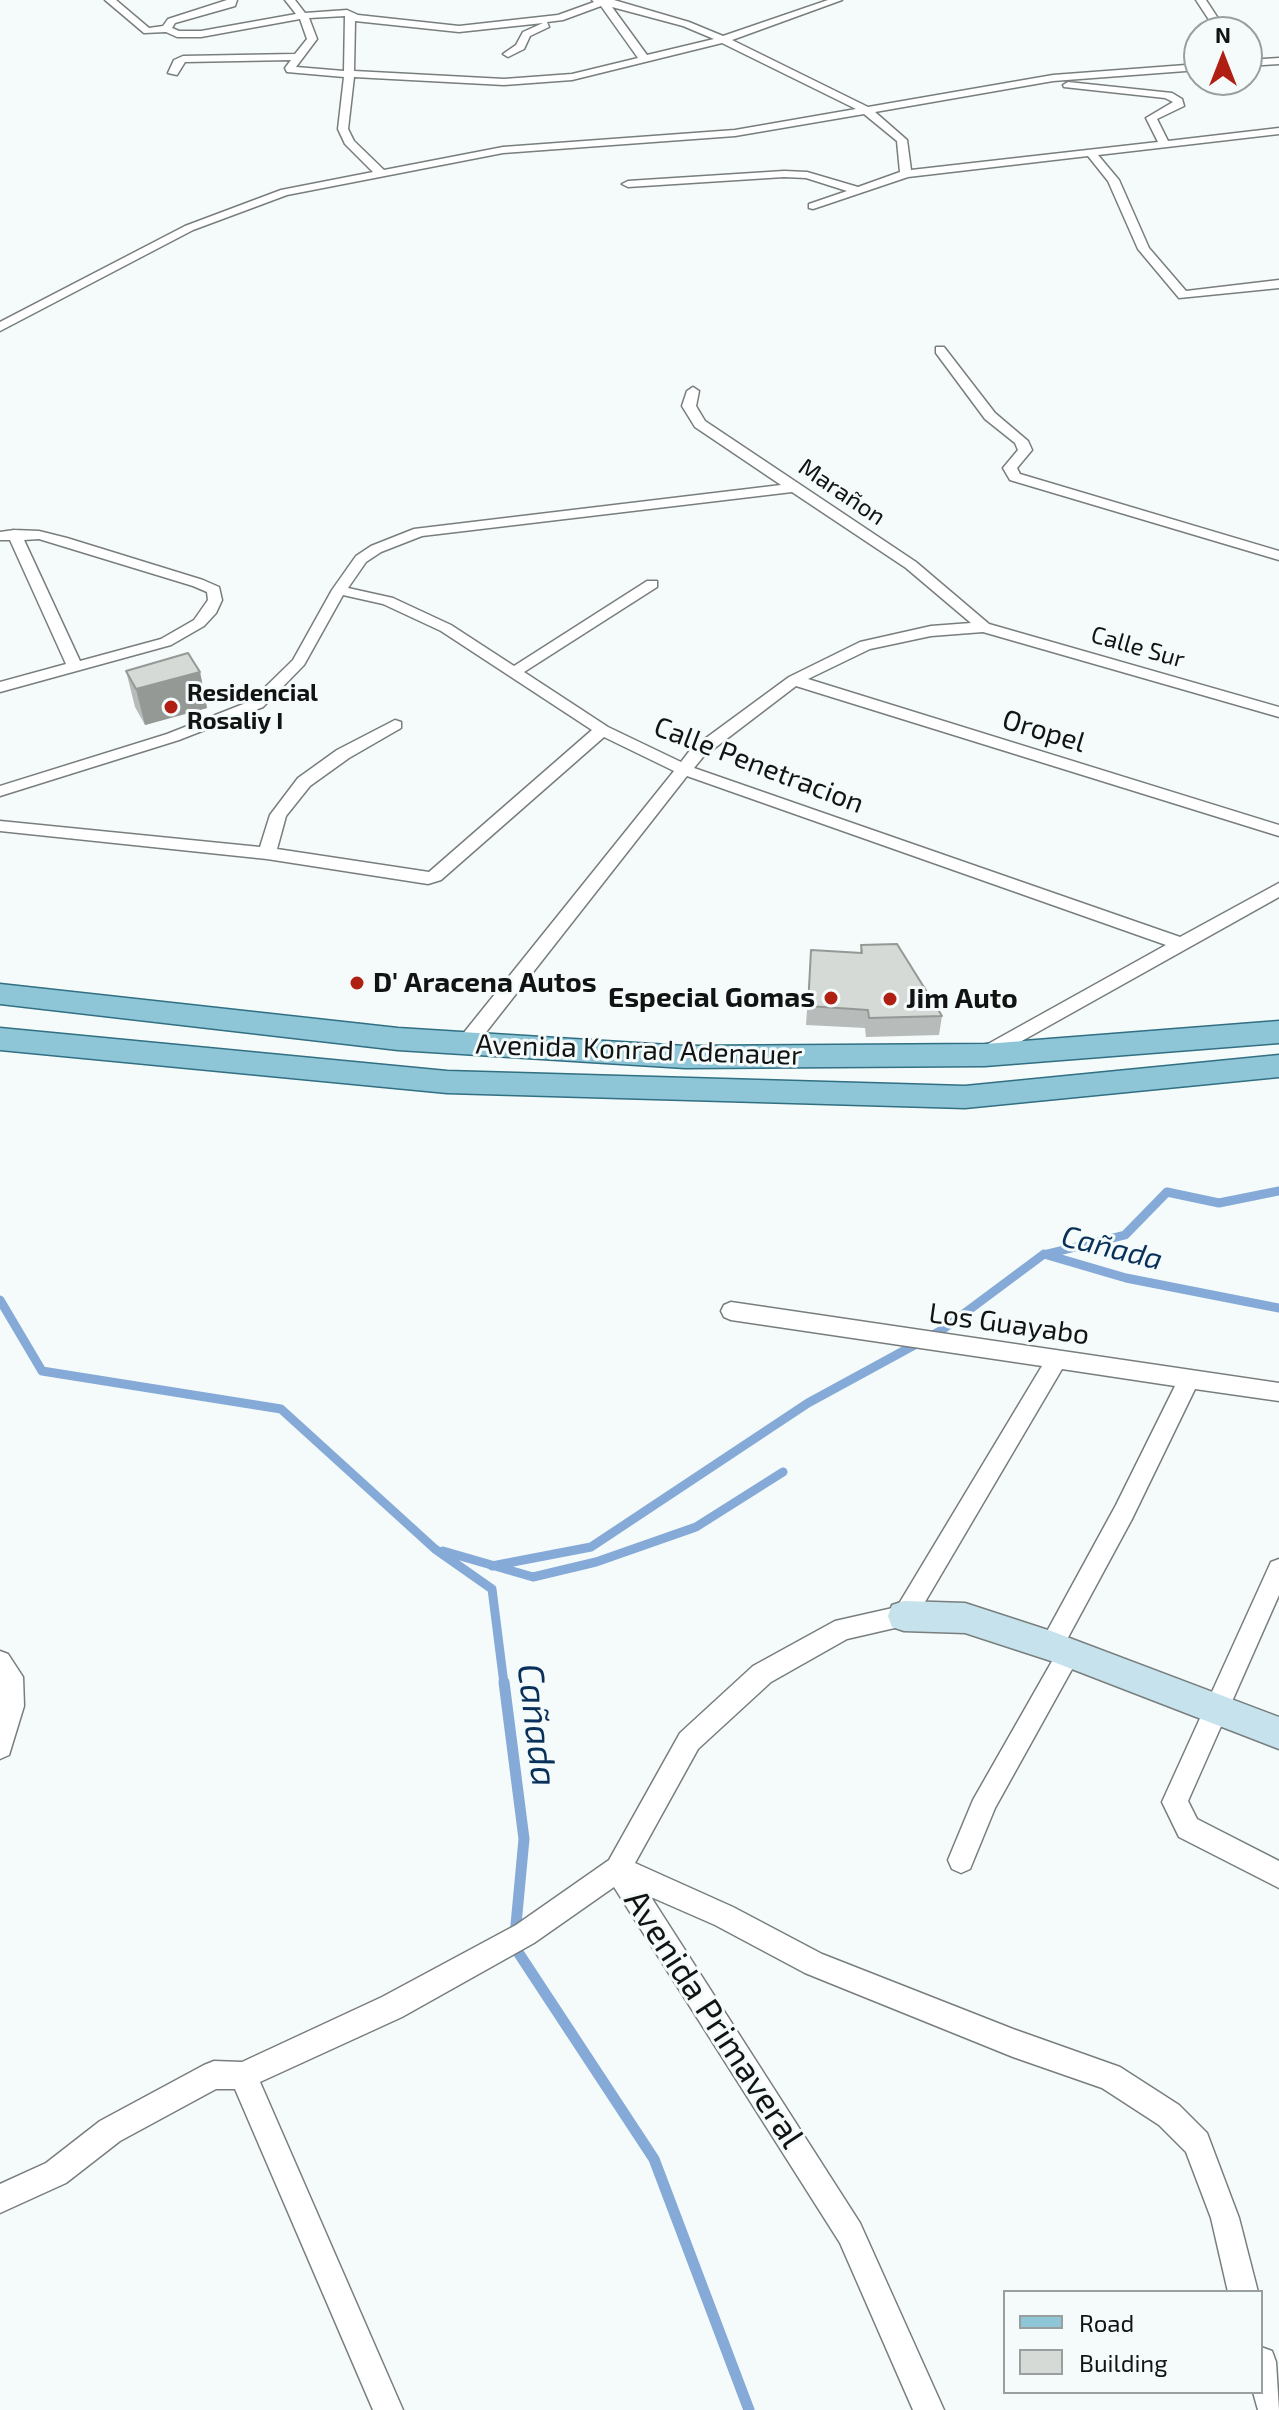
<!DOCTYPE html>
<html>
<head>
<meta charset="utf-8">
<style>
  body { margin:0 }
  #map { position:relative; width:1279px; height:2410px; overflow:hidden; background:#f4fbfa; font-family:"Exo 2",sans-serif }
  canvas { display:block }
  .legend { position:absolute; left:1003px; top:2290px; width:260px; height:104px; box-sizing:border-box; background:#f4fbfa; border:2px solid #999f9e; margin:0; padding:10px 14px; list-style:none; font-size:24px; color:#111413 }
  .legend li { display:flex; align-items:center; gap:16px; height:40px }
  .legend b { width:40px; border:2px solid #999f9e }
  .north { position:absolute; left:1183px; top:16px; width:80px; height:80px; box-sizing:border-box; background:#f4fbfa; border:2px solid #999f9e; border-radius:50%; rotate:0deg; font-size:22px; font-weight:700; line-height:32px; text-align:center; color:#111413 }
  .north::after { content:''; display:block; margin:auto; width:28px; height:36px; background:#af2012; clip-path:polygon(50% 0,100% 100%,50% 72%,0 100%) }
</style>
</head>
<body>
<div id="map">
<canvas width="1279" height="2410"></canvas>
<ul class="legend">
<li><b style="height:10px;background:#8ec6d8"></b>Road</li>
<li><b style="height:22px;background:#d5dad7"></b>Building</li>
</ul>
<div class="north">N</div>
</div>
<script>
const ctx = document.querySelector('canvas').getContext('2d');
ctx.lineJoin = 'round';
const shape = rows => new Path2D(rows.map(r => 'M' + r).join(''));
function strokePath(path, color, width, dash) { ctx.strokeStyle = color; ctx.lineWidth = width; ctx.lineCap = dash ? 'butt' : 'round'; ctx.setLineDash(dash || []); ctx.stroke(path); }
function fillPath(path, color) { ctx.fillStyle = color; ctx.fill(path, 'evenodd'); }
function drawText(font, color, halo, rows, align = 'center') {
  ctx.font = font + ' "Exo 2",sans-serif'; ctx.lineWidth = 6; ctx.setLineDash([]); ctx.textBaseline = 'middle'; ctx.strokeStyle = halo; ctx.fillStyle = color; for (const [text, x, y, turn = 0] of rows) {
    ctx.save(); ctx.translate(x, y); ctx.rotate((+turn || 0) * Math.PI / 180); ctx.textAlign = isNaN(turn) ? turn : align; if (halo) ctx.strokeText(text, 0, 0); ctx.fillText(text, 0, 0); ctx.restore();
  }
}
const streamFar1 = shape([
  [1047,1254,1125,1235,1167,1192,1219,1203,1279,1191],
  [0,1300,42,1371,281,1409,435,1549,492,1589,504,1684],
  [443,1551,533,1577,596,1562,696,1527,783,1472],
  [492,1566,591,1547,808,1403,942,1330,1044,1254,1126,1278,1279,1308]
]);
const stream = shape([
  [504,1682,524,1839,514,1946,654,2159,749,2410]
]);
const street = shape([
  [105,0,116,0,149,28,163,26,168,19,227,0,237,0,235,6,175,23,172,28,179,31,201,31,296,14,285,0,295,0,305,13,347,10,358,15,459,26,558,15,594,2,592,0,614,0,689,22,723,36,828,0,842,0,732,40,868,107,1053,75,1199,64,1199,70,1053,81,875,112,907,140,911,170,1158,142,1146,118,1173,102,1165,98,1064,87,1063,85,1068,82,1172,93,1182,99,1184,106,1157,119,1168,141,1279,128,1279,134,1098,155,1119,180,1149,248,1186,291,1279,280,1279,288,1179,298,1138,249,1108,181,1088,156,908,177,813,209,809,208,809,204,847,191,806,178,784,177,628,187,622,184,628,181,784,171,807,172,858,187,900,172,897,141,864,114,735,136,503,153,287,195,193,230,0,331,0,322,185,226,281,190,373,172,345,144,338,129,344,77,287,72,285,68,291,60,185,62,177,75,168,73,174,60,183,56,295,54,307,39,300,19,201,37,177,37,166,32,144,33,105,0],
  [601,6,638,58,572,74,504,79,354,71,355,21,459,32,543,23,523,32,516,45,503,54,508,57,524,49,530,36,549,27,547,22,563,20,601,6],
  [612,7,683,26,714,39,647,55,612,7],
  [345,16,344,71,296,67,317,39,309,18,345,16],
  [722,43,856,109,735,130,503,147,384,170,354,141,348,129,354,77,504,85,572,80,722,43],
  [1196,0,1206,0,1227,32,1217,32,1196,0],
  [1279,58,1279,64,1247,66,1247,60,1279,58],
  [936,347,944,347,995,413,1028,441,1032,450,1017,468,1020,474,1279,551,1279,560,1010,480,1003,468,1018,450,1015,443,985,419,936,353,936,347],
  [693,387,699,391,696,406,705,421,916,562,989,624,1279,707,1279,717,983,632,931,636,870,649,808,679,1279,825,1279,836,796,686,703,757,694,768,1180,937,1279,883,1279,897,986,1061,979,1059,977,1054,979,1049,1166,945,687,776,472,1050,465,1052,456,1045,458,1040,674,771,604,737,441,880,428,884,267,859,0,831,0,821,260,847,270,815,298,778,337,750,395,720,401,722,401,728,349,758,310,786,286,816,277,849,429,872,592,730,441,631,383,604,343,595,304,665,263,707,179,740,0,796,0,786,167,734,251,701,293,660,332,590,356,556,371,546,414,529,781,485,695,427,682,406,687,391,693,387],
  [792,492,906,568,971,623,931,626,860,642,789,677,691,749,681,762,608,727,524,672,657,587,657,581,647,581,514,666,451,625,393,598,348,588,366,562,381,552,422,536,792,492],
  [14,530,39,531,67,538,203,580,219,587,222,600,216,613,204,626,171,645,0,692,0,682,66,664,10,540,0,540,0,532,14,530],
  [39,539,193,586,207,592,208,600,194,620,161,639,80,661,24,540,39,539],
  [731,1302,1279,1383,1279,1401,1195,1389,1132,1519,1065,1643,1077,1645,1081,1653,995,1808,970,1869,961,1873,952,1869,948,1860,973,1800,1055,1656,1043,1654,1039,1646,1116,1505,1175,1386,1062,1369,912,1624,847,1639,771,1682,698,1749,635,1863,733,1907,822,1954,1013,2029,1120,2067,1179,2105,1207,2133,1239,2218,1258,2292,1228,2292,1211,2218,1186,2152,1159,2125,1102,2088,1013,2057,805,1973,715,1925,651,1897,860,2223,944,2410,913,2410,840,2243,614,1887,534,1943,402,2017,260,2082,403,2410,373,2410,235,2089,216,2089,120,2141,66,2183,0,2213,0,2184,46,2163,100,2121,204,2065,214,2061,242,2062,382,1997,516,1925,609,1860,680,1733,753,1666,835,1621,897,1607,1042,1366,731,1320,724,1317,721,1311,724,1305,731,1302],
  [1279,1559,1279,1595,1188,1801,1197,1819,1279,1861,1279,1888,1179,1837,1162,1802,1271,1562,1279,1559],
  [0,1651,8,1654,23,1677,24,1706,9,1755,0,1759,0,1651],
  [1261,2347,1272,2351,1276,2362,1279,2410,1258,2410,1253,2392,1261,2392,1261,2347]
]);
const secondary = shape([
  [904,1601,965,1603,1051,1631,1279,1717,1279,1749,1051,1661,965,1633,904,1631,892,1627,888,1616,892,1605,904,1601]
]);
const primary = shape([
  [0,984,398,1028,685,1046,985,1044,1279,1021,1279,1043,985,1066,685,1068,398,1050,0,1004,0,984],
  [0,1028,447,1071,965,1086,1279,1055,1279,1077,965,1108,447,1093,0,1050,0,1028]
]);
const wall = shape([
  [126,671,200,672,207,708,145,725,135,707],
  [861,945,942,1016,939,1035,866,1037,865,1028,806,1025,811,950,860,953]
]);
const shadedWall = shape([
  [200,672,207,708,145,725,136,689]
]);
const building = shape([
  [188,653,200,672,136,689,126,671,188,653],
  [897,944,942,1016,869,1018,868,1010,808,1006,811,950,862,953,861,945,897,944]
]);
const markers = [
  [171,707,8,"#af2012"],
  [357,983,8,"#af2012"],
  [831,998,8,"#af2012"],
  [890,999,8,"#af2012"]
];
const farStreetnames = [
  ["Marañon",842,492,34],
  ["Calle Sur",1138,647,16]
];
const farPoinames = [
  ["Residencial",187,693],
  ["Rosaliy I",187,721]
];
const streetNames = [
  ["Oropel",1044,731,17],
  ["Calle Penetracion",759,765,21],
  ["Avenida Konrad Adenauer",639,1050,2],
  ["Los Guayabo",1009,1324,8]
];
const poiNames = [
  ["D' Aracena Autos",373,983],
  ["Especial Gomas",815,998,"right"],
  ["Jim Auto",906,999]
];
const waterNames = [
  ["Cañada",1112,1248,14]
];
const nearStreetnames = [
  ["Avenida Primaveral",714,2019,57]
];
const nearWaternames = [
  ["Cañada",537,1725,83]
];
strokePath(streamFar1, '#85aad8', 9);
strokePath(stream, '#85aad8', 11);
strokePath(street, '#787e7e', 3);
strokePath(secondary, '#787e7e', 3);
strokePath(primary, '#316f82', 3);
fillPath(street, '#fff');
fillPath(secondary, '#c6e2ec');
fillPath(primary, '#8ec6d8');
fillPath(wall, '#b7bbb9');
fillPath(shadedWall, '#959996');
fillPath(building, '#d5dad7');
strokePath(building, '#959996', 2);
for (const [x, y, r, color] of markers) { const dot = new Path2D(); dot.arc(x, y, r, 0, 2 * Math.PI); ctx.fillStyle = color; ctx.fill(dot); strokePath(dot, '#f4fbfa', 3); }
drawText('24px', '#111413', '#f4fbfa', farStreetnames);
drawText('bold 24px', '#111413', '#f4fbfa', farPoinames, 'left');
drawText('28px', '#111413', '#f4fbfa', streetNames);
drawText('bold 28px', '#111413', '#f4fbfa', poiNames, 'left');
drawText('italic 30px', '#09305a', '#f4fbfa', waterNames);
drawText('34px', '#111413', '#f4fbfa', nearStreetnames);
drawText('italic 36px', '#09305a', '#f4fbfa', nearWaternames);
</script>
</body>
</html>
